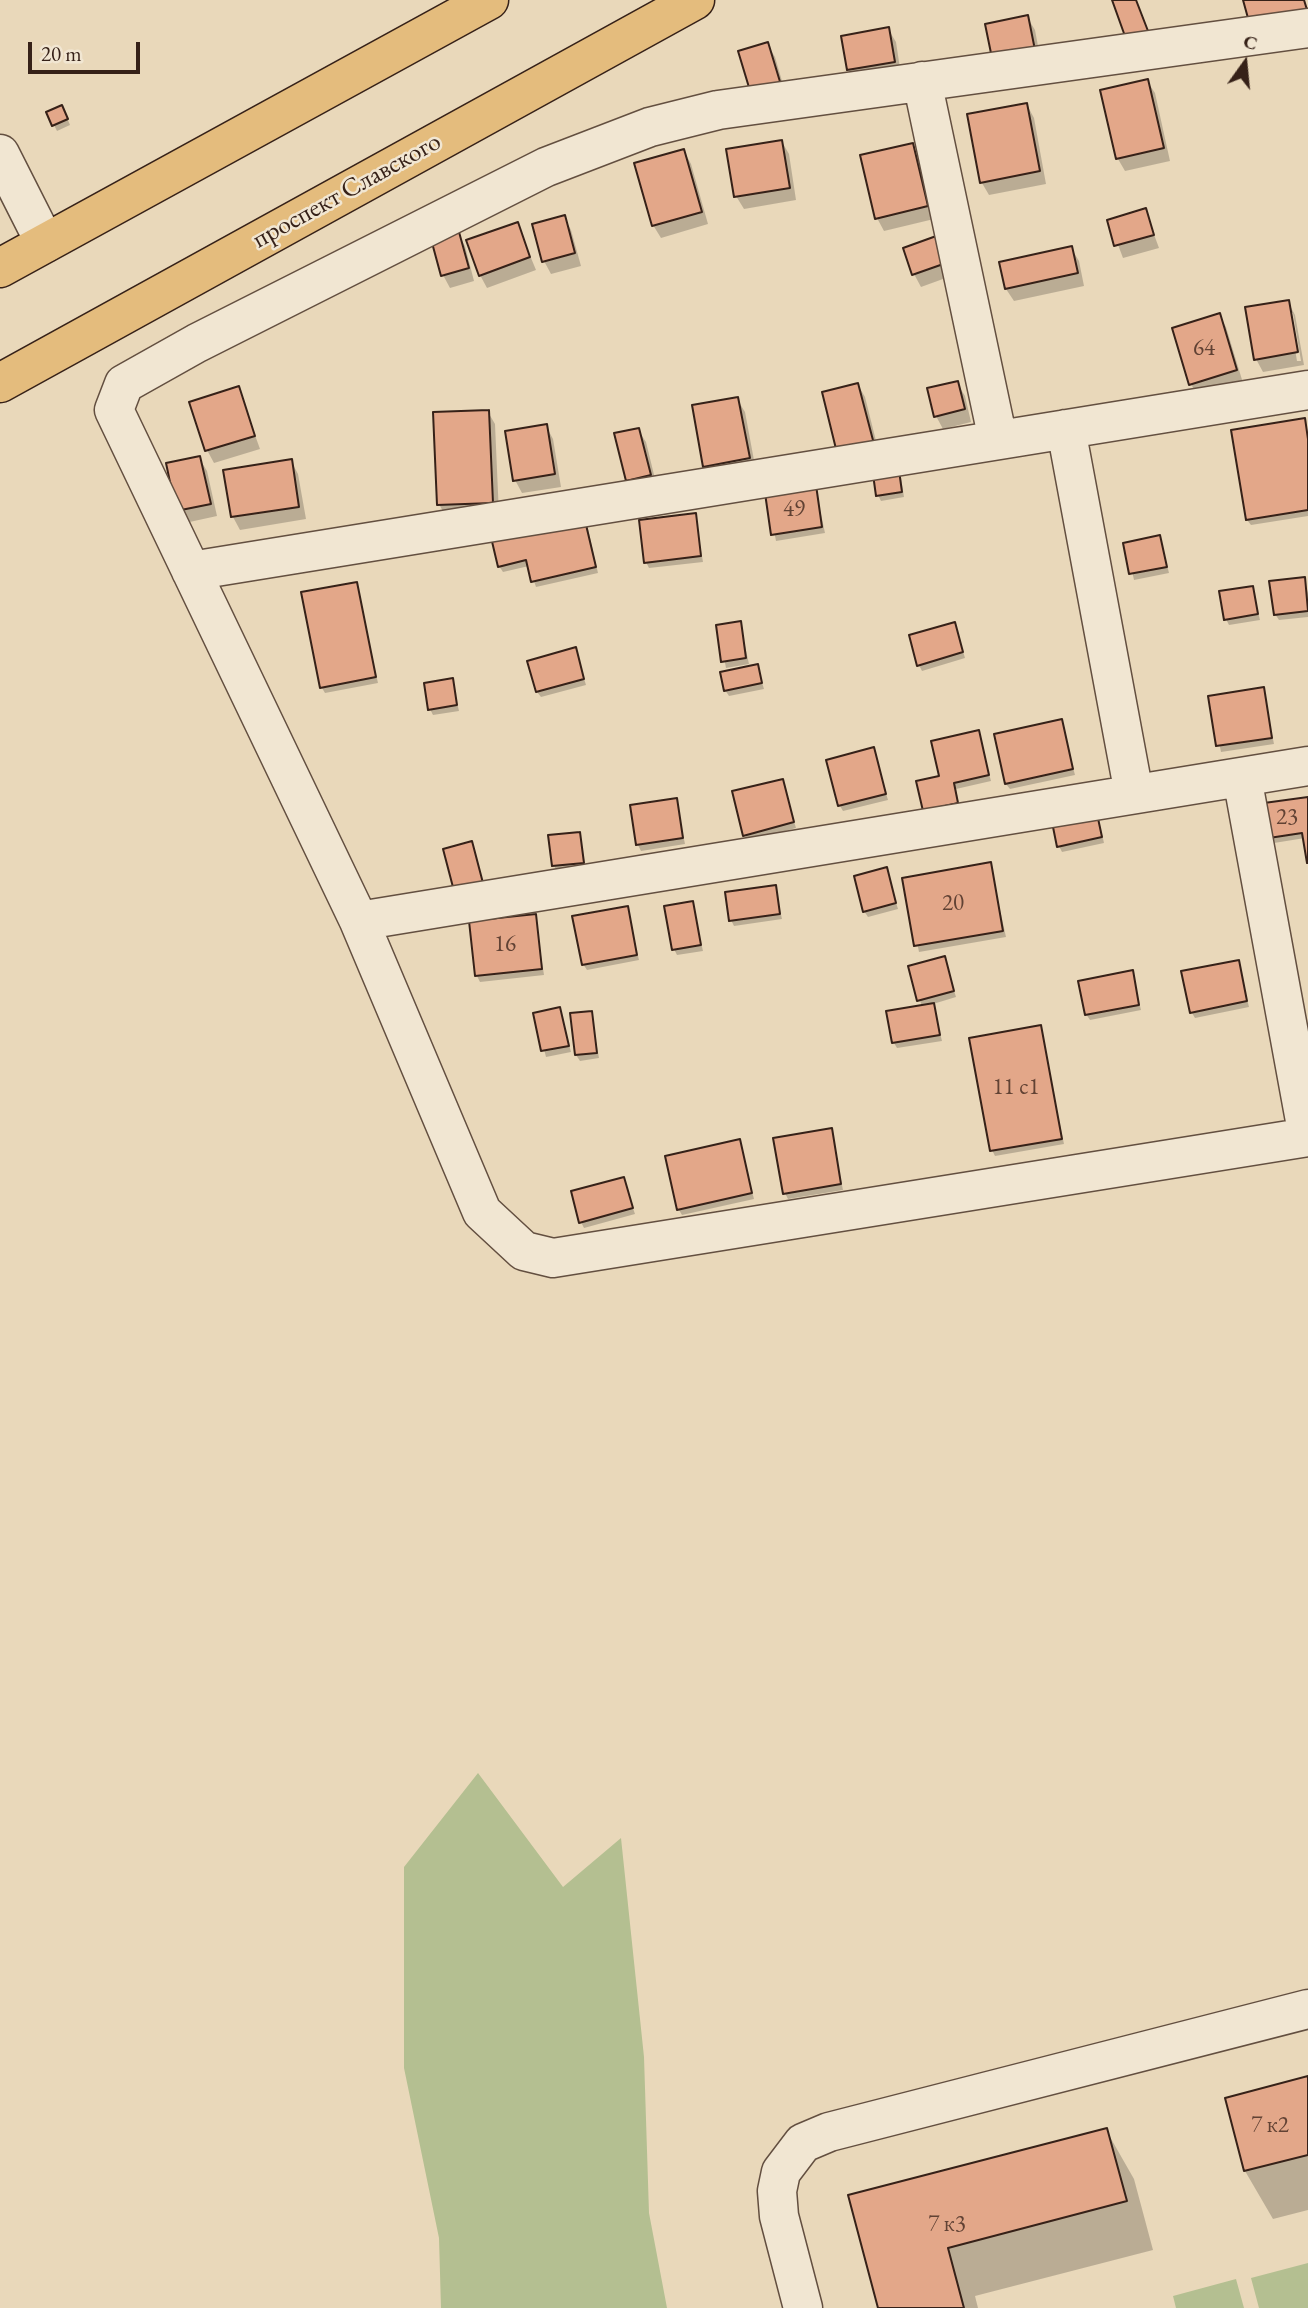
<!DOCTYPE html>
<html>
<head>
<meta charset="utf-8">
<style>
  body { margin:0 }
  #map { position:relative; width:1308px; height:2308px; overflow:hidden; background:#e9d8ba; font-family:"EB Garamond",serif }
  canvas { display:block }
  .north { position:absolute; left:1210px; top:28px; width:70px; height:70px; -webkit-text-stroke:5px #f1e6d2; paint-order:stroke; rotate:15deg; font-size:19px; font-weight:700; line-height:28px; text-align:center; color:#362118 }
  .north::after { content:''; display:block; margin:auto; width:24px; height:32px; background:#362118; clip-path:polygon(50% 0,100% 100%,50% 72%,0 100%) }
  .scale { position:absolute; left:28px; top:42px; width:112px; height:32px; box-sizing:border-box; border:4px solid #362118; border-top:0; padding-left:9px; font-size:21px; line-height:24px; white-space:nowrap; color:#362118; -webkit-text-stroke:5px #f1e6d2; paint-order:stroke }
</style>
</head>
<body>
<div id="map">
<canvas width="1308" height="2308"></canvas>
<div class="north">С</div>
<div class="scale">20 m</div>
</div>
<script>
const ctx = document.querySelector('canvas').getContext('2d');
ctx.lineJoin = 'round';
function fillPath(path, color) { ctx.fillStyle = color; ctx.fill(path, 'evenodd'); }
const shape = rows => new Path2D(rows.map(r => 'M' + r).join(''));
function strokePath(path, color, width, dash) { ctx.strokeStyle = color; ctx.lineWidth = width; ctx.lineCap = dash ? 'butt' : 'round'; ctx.setLineDash(dash || []); ctx.stroke(path); }
function drawText(font, color, halo, rows, align = 'center') {
  ctx.font = font + ' "EB Garamond",serif'; ctx.lineWidth = 5; ctx.setLineDash([]); ctx.textBaseline = 'middle'; ctx.strokeStyle = halo; ctx.fillStyle = color; for (const [text, x, y, turn = 0] of rows) {
    ctx.save(); ctx.translate(x, y); ctx.rotate((+turn || 0) * Math.PI / 180); ctx.textAlign = isNaN(turn) ? turn : align; if (halo) ctx.strokeText(text, 0, 0); ctx.fillText(text, 0, 0); ctx.restore();
  }
}
const green = shape([
  [478,1773,563,1887,621,1838,644,2057,649,2213,667,2308,441,2308,439,2238,404,2068,404,1867],
  [1308,2263,1308,2308,1259,2308,1251,2278],
  [1236,2279,1244,2308,1176,2308,1173,2296]
]);
const shadow = shape([
  [1114,0,1136,0,1154,44],
  [1027,17,1035,30,1041,62,1001,70],
  [888,29,896,42,901,75,856,83,849,70,843,37],
  [767,44,775,57,787,98,740,52],
  [1147,81,1155,93,1170,161,1125,171,1118,159,1102,91],
  [1027,105,1034,118,1046,184,989,195,982,183],
  [65,113,70,125,57,131,54,125],
  [782,142,789,154,796,200,744,209,736,196],
  [912,145,920,158,934,219,884,231,877,218],
  [684,151,691,164,708,224,661,238,653,225],
  [1145,210,1159,248,1123,258,1109,221],
  [564,217,571,230,581,266,551,274,544,261],
  [517,224,536,270,487,288,480,275],
  [458,234,465,246,474,281,450,288,443,275],
  [938,237,954,275,921,287,914,274],
  [1071,248,1079,261,1084,286,1014,301,1006,289,1001,264],
  [1288,302,1295,315,1304,365,1263,372,1256,359],
  [1289,313,1293,313,1301,361,1297,361],
  [1219,315,1226,327,1243,383,1198,397,1191,384],
  [957,383,965,396,971,422,943,429,936,416],
  [858,385,865,397,880,457,839,453],
  [238,388,260,449,214,463,207,450],
  [737,399,745,412,756,471,712,479,705,467,694,407],
  [488,412,495,424,499,515,446,517,439,504],
  [1304,420,1308,432,1308,516,1251,525,1247,520],
  [546,426,553,439,561,487,522,493,515,480],
  [638,430,646,442,657,487,635,493,627,480],
  [199,458,207,471,217,516,185,523,168,464],
  [291,461,298,474,306,519,240,530,233,517,225,472],
  [900,471,904,497,881,501,878,495],
  [815,486,825,533,776,541,767,494],
  [695,515,703,562,649,568,646,562],
  [586,520,598,573,536,587,529,566,503,572,499,566],
  [1160,537,1169,573,1134,580,1126,544],
  [1304,579,1308,593,1308,617,1279,620,1275,614],
  [356,584,378,683,325,693,322,688],
  [1252,587,1260,620,1229,625,1226,619],
  [740,623,749,664,726,668,718,627],
  [957,630,965,658,922,671,919,665],
  [575,649,586,685,541,697,537,692],
  [757,666,764,689,729,696,725,690],
  [452,680,459,711,433,715,430,709],
  [1263,689,1274,744,1221,752,1210,697],
  [1061,721,1075,775,1010,789,1006,784],
  [978,732,991,781,956,789,960,809,928,817,941,777],
  [873,749,888,800,843,811,840,806],
  [782,781,796,828,748,841,745,835],
  [1308,798,1308,861,1305,838,1274,843,1271,837],
  [676,800,685,844,641,851,638,845],
  [1098,816,1104,843,1062,852,1059,846],
  [579,833,586,869,557,871,554,866],
  [990,864,1006,937,919,952,904,879],
  [886,869,898,909,868,917,864,911],
  [775,887,782,919,734,926,731,920],
  [692,903,703,951,677,955,674,949],
  [627,908,639,960,587,970,583,964],
  [535,916,544,975,480,982,477,976],
  [944,958,956,997,933,1004,942,1041,897,1048,894,1043,922,1007,910,967],
  [1238,961,1249,1007,1195,1018,1192,1013],
  [1132,972,1141,1010,1090,1020,1086,1014],
  [560,1009,571,1052,546,1057,535,1014],
  [591,1013,599,1058,580,1061,576,1055],
  [1040,1027,1064,1144,995,1156,992,1150],
  [831,1130,843,1190,788,1199,785,1193],
  [739,1141,754,1199,682,1215,679,1210],
  [623,1179,635,1214,584,1228,581,1222],
  [1308,2078,1308,2210,1273,2219,1245,2171,1227,2099],
  [1106,2130,1134,2179,1153,2250,975,2296,978,2308,880,2308,850,2197]
]);
const building = shape([
  [1112,0,1136,0,1148,31,1126,39,1112,0],
  [1243,0,1304,0,1308,13,1251,29,1243,0],
  [1028,15,1035,50,992,58,985,24,1028,15],
  [889,27,895,62,847,70,841,36,889,27],
  [768,42,781,85,751,94,738,51,768,42],
  [1148,79,1164,148,1116,159,1100,90,1148,79],
  [1027,103,1040,171,980,183,967,114,1027,103],
  [62,105,68,119,52,126,46,112,62,105],
  [782,140,790,188,734,197,726,149,782,140],
  [913,143,928,206,875,219,860,155,913,143],
  [684,149,702,212,652,226,634,163,684,149],
  [1146,208,1154,235,1114,246,1107,220,1146,208],
  [565,215,575,253,542,262,532,224,565,215],
  [518,222,530,257,479,276,466,240,518,222],
  [459,232,469,268,441,276,431,239,459,232],
  [939,235,949,262,912,275,903,248,939,235],
  [1072,246,1078,273,1005,289,999,262,1072,246],
  [1289,300,1298,352,1254,360,1245,307,1289,300],
  [1220,313,1237,370,1189,385,1172,328,1220,313],
  [958,381,965,409,934,417,927,388,958,381],
  [858,383,874,444,837,453,822,392,858,383],
  [239,386,255,436,205,451,189,402,239,386],
  [738,397,750,458,703,467,692,405,738,397],
  [489,410,493,503,437,505,433,412,489,410],
  [1305,418,1308,439,1308,510,1246,520,1231,430,1305,418],
  [547,424,555,474,513,481,505,431,547,424],
  [639,428,651,475,626,481,614,433,639,428],
  [200,456,211,504,176,511,166,463,200,456],
  [292,459,299,507,231,517,223,470,292,459],
  [898,463,902,492,876,496,872,467,898,463],
  [816,485,822,527,771,535,765,493,816,485],
  [583,512,596,567,531,582,526,560,498,567,490,533,583,512],
  [696,513,701,556,644,563,639,520,696,513],
  [1160,535,1167,567,1129,574,1123,543,1160,535],
  [1305,577,1308,611,1274,615,1269,581,1305,577],
  [357,582,376,677,320,688,301,592,357,582],
  [1253,586,1258,614,1224,620,1219,591,1253,586],
  [741,621,746,658,721,662,716,625,741,621],
  [955,622,963,652,917,666,909,635,955,622],
  [576,647,584,679,536,692,527,661,576,647],
  [758,664,762,683,724,691,720,672,758,664],
  [453,678,457,705,428,710,424,683,453,678],
  [1264,687,1272,738,1216,746,1208,696,1264,687],
  [1062,719,1073,769,1005,784,994,734,1062,719],
  [979,730,989,775,954,783,958,803,923,811,916,781,939,776,931,741,979,730],
  [874,747,886,794,838,806,826,760,874,747],
  [783,779,794,822,743,836,732,791,783,779],
  [1308,797,1308,863,1307,863,1302,833,1269,838,1264,803,1308,797],
  [677,798,683,838,636,845,630,805,677,798],
  [1096,809,1102,837,1057,847,1051,817,1096,809],
  [580,832,584,863,552,866,548,835,580,832],
  [472,841,483,883,454,891,443,849,472,841],
  [991,862,1003,931,914,946,902,878,991,862],
  [887,867,896,903,863,912,854,876,887,867],
  [776,885,780,914,729,921,725,892,776,885],
  [693,901,701,945,672,950,664,906,693,901],
  [628,906,637,955,582,965,572,916,628,906],
  [536,914,542,969,475,976,469,921,536,914],
  [945,956,954,991,917,1001,908,966,945,956],
  [1239,960,1247,1001,1190,1013,1181,971,1239,960],
  [1133,970,1139,1005,1085,1015,1078,981,1133,970],
  [934,1003,940,1035,892,1043,886,1011,934,1003],
  [560,1007,569,1046,541,1051,533,1013,560,1007],
  [592,1011,597,1053,575,1055,570,1013,592,1011],
  [1041,1025,1062,1139,990,1151,969,1038,1041,1025],
  [832,1128,841,1184,783,1194,773,1138,832,1128],
  [740,1139,752,1193,677,1210,665,1156,740,1139],
  [624,1177,633,1208,579,1223,571,1191,624,1177],
  [1308,2076,1308,2155,1244,2171,1225,2098,1308,2076],
  [1107,2128,1127,2201,948,2248,964,2308,878,2308,848,2195,1107,2128]
]);
const minor = shape([
  [922,81,998,440],
  [0,154,45,243],
  [1066,429,1134,794],
  [191,571,1308,390],
  [1242,777,1308,1137,553,1258,524,1251,482,1212,359,921,114,410,124,384,197,343,546,167,650,127,718,110,1308,28],
  [359,921,1308,766],
  [803,2308,779,2216,777,2191,781,2172,803,2143,829,2132,1308,2009]
]);
const major = shape([
  [0,268,489,0],
  [0,383,695,0]
]);
const numberNames = [
  ["64",1204,349],
  ["49",794,510],
  ["23",1287,818],
  ["20",953,904],
  ["16",505,945],
  ["11 с1",1016,1088],
  ["7 к2",1270,2126],
  ["7 к3",947,2225]
];
const streetNames = [
  ["проспект Славского",347,191,-29]
];
fillPath(green, '#b4bf91');
fillPath(shadow, '#0003');
fillPath(building, '#e3a789');
strokePath(building, '#362118', 2);
strokePath(minor, '#634f40', 41);
strokePath(major, '#362118', 41);
strokePath(minor, '#f1e6d2', 38);
strokePath(major, '#e4bc7d', 38);
drawText('23px', '#614234', null, numberNames);
drawText('26px', '#362118', '#f1e6d2', streetNames);
</script>
</body>
</html>
